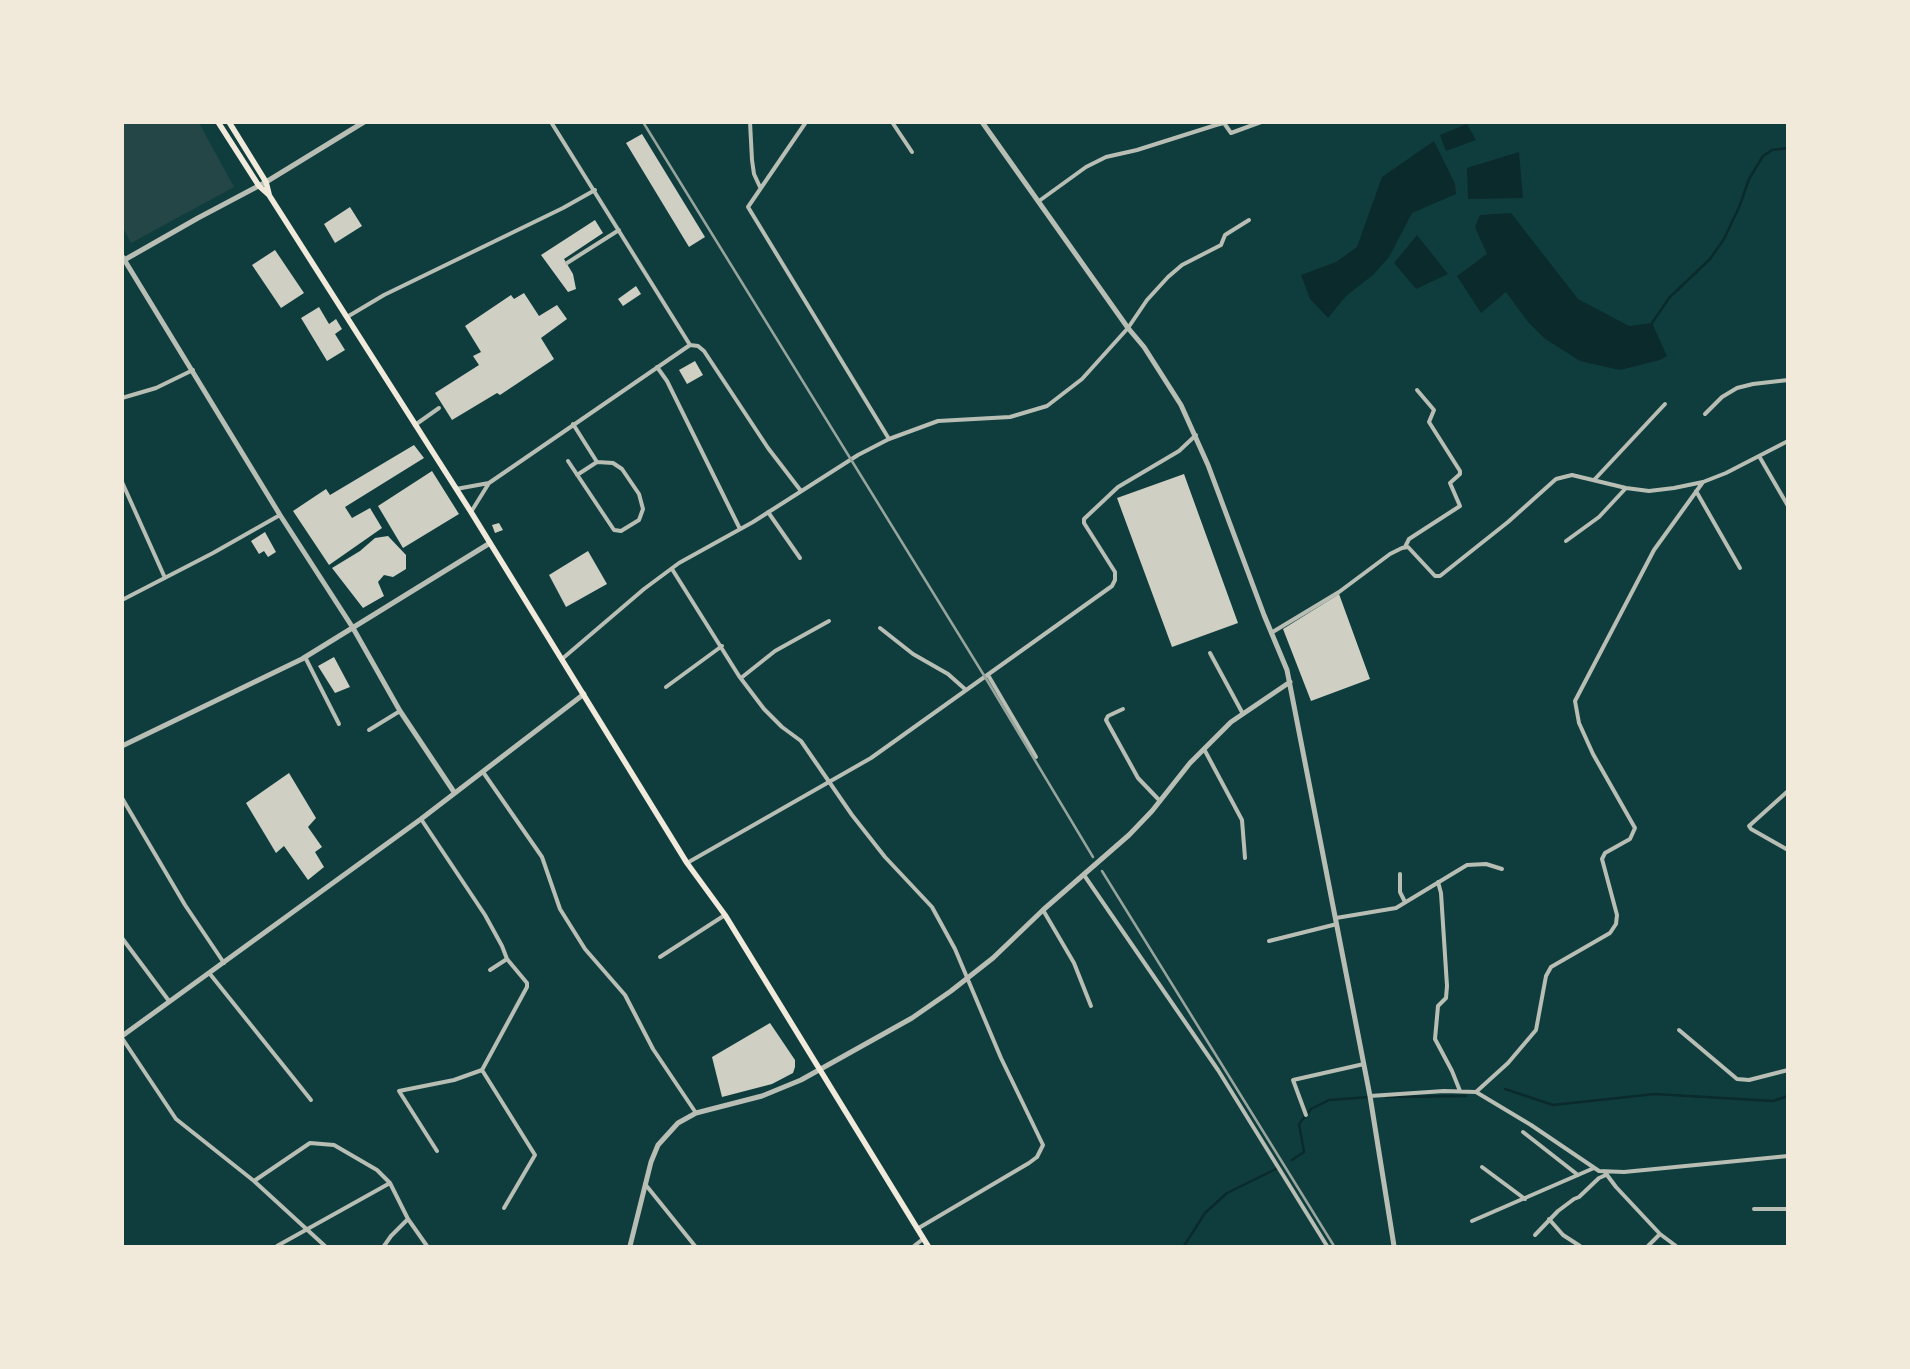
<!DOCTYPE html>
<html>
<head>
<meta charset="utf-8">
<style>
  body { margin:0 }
  #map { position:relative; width:1910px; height:1369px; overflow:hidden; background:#0f3d3e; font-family:"IBM Plex Sans",sans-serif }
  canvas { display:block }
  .frame { position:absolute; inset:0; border:124px solid #f1e9da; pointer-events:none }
</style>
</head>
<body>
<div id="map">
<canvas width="1910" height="1369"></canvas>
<div class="frame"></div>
</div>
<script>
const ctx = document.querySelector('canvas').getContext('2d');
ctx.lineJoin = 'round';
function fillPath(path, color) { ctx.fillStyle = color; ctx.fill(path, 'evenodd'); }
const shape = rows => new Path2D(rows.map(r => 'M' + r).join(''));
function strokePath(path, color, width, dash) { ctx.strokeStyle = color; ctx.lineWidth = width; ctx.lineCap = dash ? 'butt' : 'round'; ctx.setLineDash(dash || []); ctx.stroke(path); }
const green = shape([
  [122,123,199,123,234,187,131,243,123,228]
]);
const water = shape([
  [1467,124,1476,140,1446,151,1440,135],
  [1434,141,1455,184,1456,194,1412,213,1389,257,1373,275,1346,296,1328,318,1310,299,1301,275,1336,262,1357,247,1382,177],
  [1519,152,1523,198,1468,199,1467,168],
  [1511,213,1578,299,1629,326,1652,323,1667,356,1660,360,1620,370,1580,361,1544,338,1528,322,1506,292,1481,313,1457,276,1487,254,1475,227,1480,215],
  [1417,235,1448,274,1416,289,1394,263]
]);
const stream = shape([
  [1652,323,1669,298,1710,259,1724,239,1740,205,1749,179,1763,156,1772,150,1788,148],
  [1505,1089,1553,1105,1655,1094,1773,1101,1788,1096],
  [1387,1097,1466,1096],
  [1292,1160,1304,1152,1299,1124,1311,1109,1329,1100,1369,1097],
  [1184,1246,1205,1213,1227,1193,1276,1169]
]);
const building = shape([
  [642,134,705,237,689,247,626,143],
  [350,207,362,226,335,243,324,224],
  [595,220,603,233,564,259,573,274,576,289,568,292,541,255],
  [275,250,304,293,281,308,252,265],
  [636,286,641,294,623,306,618,299],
  [524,293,539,316,557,305,567,319,541,338,554,359,500,395,497,393,452,420,435,393,479,365,473,356,481,352,465,326,511,295,514,299],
  [319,307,329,324,336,319,342,329,335,334,345,350,327,361,301,318],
  [695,361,703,375,687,384,679,370],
  [414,445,424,458,345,507,352,518,370,508,382,528,329,565,293,511,326,489,330,495],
  [432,471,459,514,403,548,378,506],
  [1184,474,1238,623,1172,647,1117,498],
  [499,523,503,530,495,533,492,525],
  [265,532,276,552,268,557,264,551,259,554,251,541],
  [388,536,406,555,406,569,393,577,384,575,378,582,384,596,363,608,332,568,360,551,375,538],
  [588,551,607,584,566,607,549,575],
  [1339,594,1370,679,1311,701,1283,629],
  [334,657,350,687,335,693,318,666],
  [289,773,316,818,308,827,322,847,315,852,324,867,308,880,284,846,276,853,246,803],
  [770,1023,795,1060,795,1067,793,1073,772,1084,722,1097,712,1057]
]);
const minor = shape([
  [551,122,690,345],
  [750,122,752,160,754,174,760,187],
  [806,122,748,207,889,439],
  [892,122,912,152],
  [1039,201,1086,167,1106,157,1137,150,1216,125,1224,123,1231,133,1261,122],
  [567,263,619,230],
  [347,317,384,295,563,208,595,190],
  [690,345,698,346,704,351,768,448,801,491],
  [657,367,667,381,740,529],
  [122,398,156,388,193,370],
  [1705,414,1722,397,1737,388,1753,384,1788,380],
  [415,425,439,408],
  [1759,456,1788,506],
  [568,461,614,530,621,531,639,520,643,509,639,494,622,469,613,463,597,462,573,424],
  [577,475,597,462],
  [1595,479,1665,404],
  [122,482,165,578],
  [456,489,489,483,690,345],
  [1696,491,1740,568],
  [471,512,489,483],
  [768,512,800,558],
  [1566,541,1599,517,1626,488],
  [1405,547,1409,539,1460,506,1450,483,1460,474,1460,471,1429,422,1434,410,1417,390],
  [672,569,739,676,764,709,782,727,801,741,852,815,885,857,932,907,955,949,1001,1058,1043,1145,1037,1157,1029,1163,917,1229],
  [122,600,213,553,280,515],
  [880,628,913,654,948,674,966,690],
  [1271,633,1339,592,1390,554,1402,548,1408,547,1435,576,1440,576,1508,522,1556,479,1572,475,1626,488,1649,491,1674,488,1703,482,1726,473,1788,441],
  [1210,653,1243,714],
  [305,657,339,724],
  [562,659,644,589,679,563,753,522,858,455,889,439,938,421,1010,417,1047,406,1082,379,1128,328,1147,300,1168,277,1182,265,1221,245,1225,235,1249,220],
  [988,675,1036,757],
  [741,678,775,651,829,621],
  [666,687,722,646],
  [1123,709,1108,716,1106,720,1138,778,1160,801],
  [369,730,400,711],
  [1204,749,1242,820,1245,858],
  [483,772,542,857,560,909,585,949,625,995,653,1049,696,1113],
  [1788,791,1749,826,1751,829,1788,850],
  [122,798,185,905,224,963],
  [421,819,485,915,502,946,507,959,490,970],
  [687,863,871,758,1112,586,1115,580,1115,572,1084,523,1084,519,1118,487,1179,451,1196,435],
  [1400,874,1400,892,1405,902],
  [1084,875,1218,1070,1327,1246],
  [1438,882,1441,893,1447,986,1446,998,1438,1006,1435,1039,1452,1071,1460,1091],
  [1043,910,1074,963,1091,1006],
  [1336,918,1396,908,1467,865,1486,864,1502,869],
  [122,938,169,1001],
  [1269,941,1337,924],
  [660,957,725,915],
  [210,974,311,1100],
  [1679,1030,1737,1079,1749,1080,1788,1070],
  [122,1038,176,1119,254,1181,325,1246],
  [482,1070,535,1155,504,1208],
  [1476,1092,1508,1063,1536,1030,1546,976,1551,967,1610,933,1616,924,1617,915,1602,859,1605,853,1630,839,1635,828,1593,754,1579,723,1575,701,1654,550,1703,482],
  [1370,1096,1444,1091,1476,1092,1531,1125,1599,1171,1624,1172,1788,1156],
  [1306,1115,1293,1080,1364,1064],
  [1523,1132,1578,1175],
  [437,1151,399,1091,454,1080,482,1070,527,987,527,983,507,959],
  [1482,1167,1525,1199],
  [1604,1171,1616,1187,1660,1234,1648,1246],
  [254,1181,310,1143,334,1145,377,1170,390,1183,408,1219,427,1246],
  [645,1184,695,1246],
  [1754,1209,1788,1209],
  [1549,1219,1563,1235,1580,1246],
  [1472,1221,1594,1168],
  [1660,1234,1676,1246],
  [1535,1235,1558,1211,1574,1199,1579,1197,1599,1178,1606,1175],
  [277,1246,390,1183],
  [384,1246,391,1236,408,1219],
  [914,1246,923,1239]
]);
const tertiary = shape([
  [982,122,1128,328,1144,347,1181,405,1208,465,1264,615,1287,670,1370,1096,1394,1246],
  [122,256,280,515,353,628,400,711,454,792],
  [126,259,198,218,266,182,364,122],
  [122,746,302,659,490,543],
  [122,1036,421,819,584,694],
  [630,1246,651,1162,658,1145,678,1123,696,1113,762,1096,801,1080,912,1018,951,991,993,958,1043,910,1129,835,1152,811,1190,763,1231,722,1290,682]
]);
const secondary = shape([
  [218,122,259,186,269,195,471,512,687,863,725,915,928,1246],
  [229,122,266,182,269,194]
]);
const rail = shape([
  [643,122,985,677,1093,857],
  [1102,871,1334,1246]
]);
fillPath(green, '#244646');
fillPath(water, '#0a2a2b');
strokePath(stream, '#0a2a2b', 2.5);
fillPath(building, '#cfcfc3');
strokePath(minor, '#b8beb3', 4);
strokePath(tertiary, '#b8beb3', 5);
strokePath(secondary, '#f1e9da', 5.5);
strokePath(rail, '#97a49c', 2.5);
</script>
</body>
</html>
